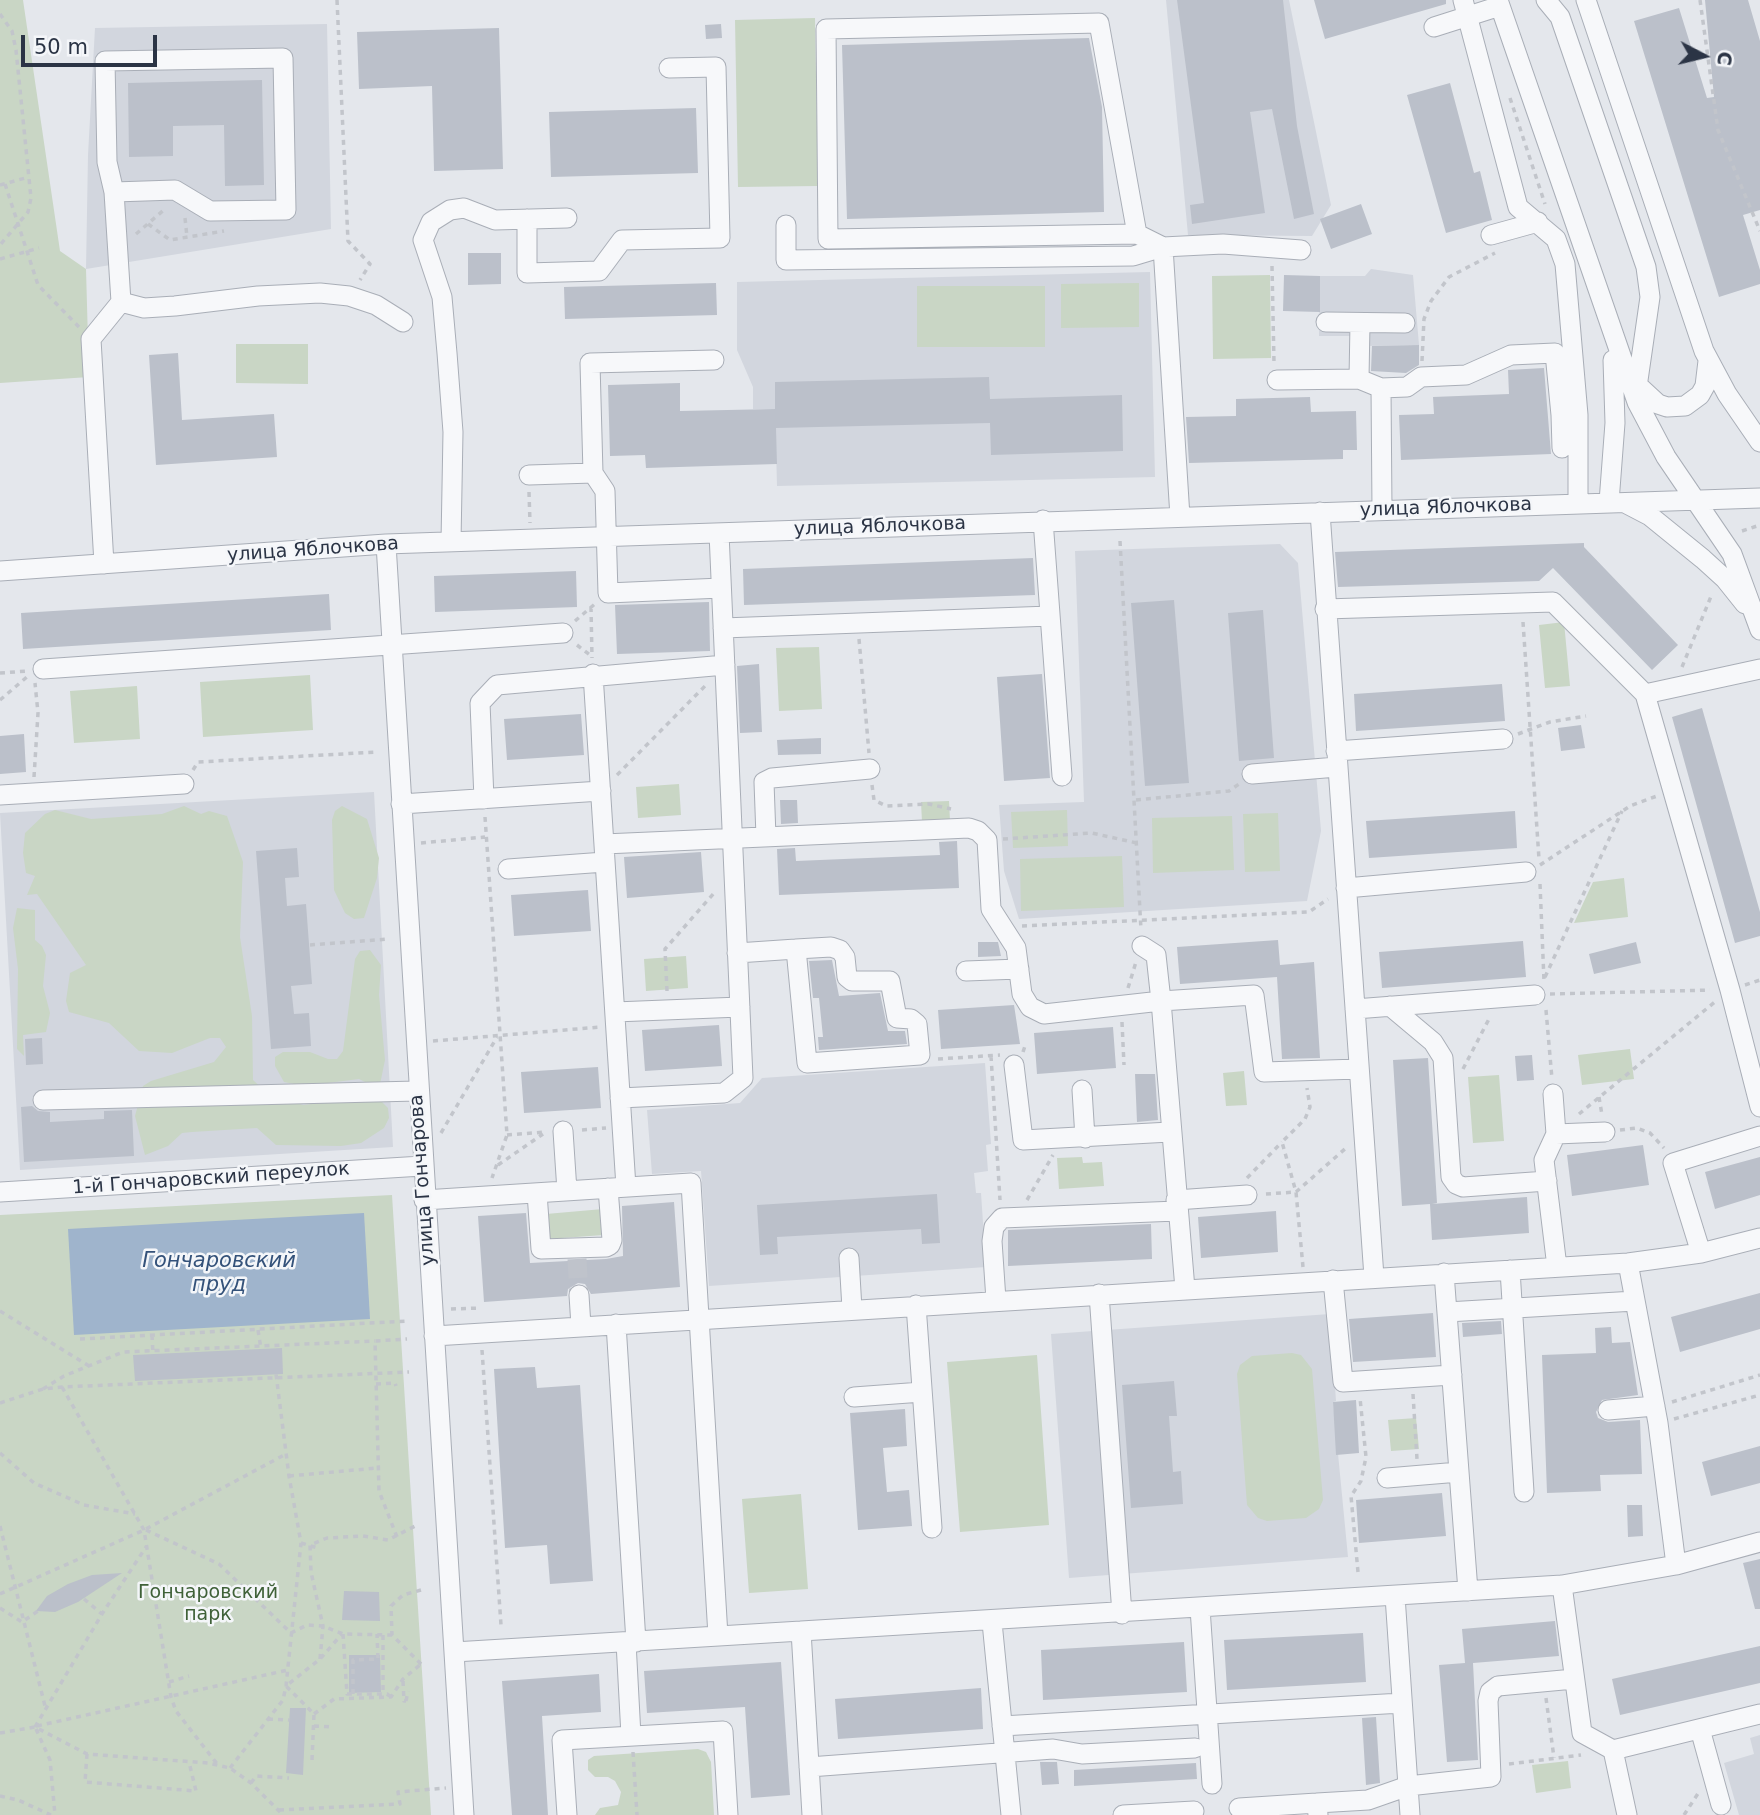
<!DOCTYPE html>
<html>
<head>
<meta charset="utf-8">
<style>
  body { margin:0 }
  #map { position:relative; width:1760px; height:1815px; overflow:hidden; background:#e4e7ec; font-family:"DejaVu Sans",sans-serif }
  canvas { display:block }
  .north { position:absolute; left:1669px; top:21px; width:70px; height:70px; -webkit-text-stroke:5px #f4f6f9; paint-order:stroke; rotate:97deg; font-size:19px; font-weight:700; line-height:28px; text-align:center; color:#2b3445 }
  .north::after { content:''; display:block; margin:auto; width:24px; height:32px; background:#2b3445; clip-path:polygon(50% 0,100% 100%,50% 72%,0 100%) }
  .scale { position:absolute; left:21px; top:35px; width:136px; height:32px; box-sizing:border-box; border:4px solid #2b3445; border-top:0; padding-left:9px; font-size:21px; line-height:24px; white-space:nowrap; color:#2b3445; -webkit-text-stroke:5px #f4f6f9; paint-order:stroke }
</style>
</head>
<body>
<div id="map">
<canvas width="1760" height="1815"></canvas>
<div class="north">С</div>
<div class="scale">50 m</div>
</div>
<script>
const ctx = document.querySelector('canvas').getContext('2d');
ctx.lineJoin = 'round';
function fillPath(path, color) { ctx.fillStyle = color; ctx.fill(path, 'evenodd'); }
const shape = rows => new Path2D(rows.map(r => 'M' + r).join(''));
function strokePath(path, color, width, dash) { ctx.strokeStyle = color; ctx.lineWidth = width; ctx.lineCap = dash ? 'butt' : 'round'; ctx.setLineDash(dash || []); ctx.stroke(path); }
function drawText(font, color, halo, rows, align = 'center') {
  ctx.font = font + ' "DejaVu Sans",sans-serif'; ctx.lineWidth = 5; ctx.setLineDash([]); ctx.textBaseline = 'middle'; ctx.strokeStyle = halo; ctx.fillStyle = color; for (const [text, x, y, turn = 0] of rows) {
    ctx.save(); ctx.translate(x, y); ctx.rotate((+turn || 0) * Math.PI / 180); ctx.textAlign = isNaN(turn) ? turn : align; if (halo) ctx.strokeText(text, 0, 0); ctx.fillText(text, 0, 0); ctx.restore();
  }
}
const built = shape([
  [1166,0,1289,0,1331,205,1312,236,1188,235],
  [327,24,331,229,86,269,88,155,95,28],
  [1371,269,1413,275,1419,345,1366,346,1359,336,1319,336,1320,276,1365,276],
  [1150,272,1155,477,777,486,775,409,753,409,753,387,737,350,737,282],
  [1280,544,1298,563,1321,831,1307,901,1019,919,1004,871,999,805,1084,802,1075,551],
  [374,792,393,1147,20,1170,0,813],
  [985,1063,991,1144,986,1145,988,1171,974,1173,976,1193,981,1193,986,1267,709,1286,701,1171,652,1174,647,1110,740,1103,762,1078],
  [1330,1314,1336,1401,1333,1402,1348,1557,1069,1578,1051,1334],
  [1760,1735,1760,1815,1739,1815,1724,1763,1754,1754,1750,1738]
]);
const green = shape([
  [0,0,23,0,60,251,86,269,89,377,0,383],
  [815,18,818,186,738,187,735,20],
  [1270,275,1271,358,1213,359,1212,276],
  [1139,283,1139,327,1061,328,1061,284],
  [917,286,1045,286,1045,347,917,347],
  [236,344,308,344,308,384,236,383],
  [1564,622,1570,686,1545,688,1539,625],
  [819,647,822,709,779,711,776,648],
  [310,675,313,730,203,737,200,682],
  [137,686,140,739,74,743,70,691],
  [679,784,681,815,638,818,636,787],
  [949,801,950,821,922,822,921,802],
  [184,806,201,814,209,811,227,816,243,862,240,937,252,1016,253,1080,267,1093,303,1105,362,1098,381,1101,388,1108,389,1118,384,1128,361,1143,341,1146,276,1145,257,1128,192,1132,182,1133,168,1146,145,1155,135,1116,143,1086,151,1081,214,1062,226,1047,220,1038,210,1038,172,1053,139,1051,109,1023,69,1012,66,1001,70,973,86,965,37,894,27,895,35,876,26,873,23,853,25,833,45,814,55,810,91,819,162,814],
  [342,806,367,819,379,858,377,878,364,918,354,919,345,913,334,890,332,820,335,811],
  [1067,810,1068,846,1013,848,1011,812],
  [1278,813,1280,871,1245,872,1243,814],
  [1232,816,1234,870,1153,873,1152,818],
  [1122,856,1124,907,1021,911,1020,859],
  [1624,878,1628,917,1574,923,1593,882],
  [17,908,35,910,35,940,42,946,46,955,43,986,50,1013,46,1032,23,1035,24,1056,17,1049,18,969,13,928],
  [370,950,381,965,379,995,385,1060,379,1089,359,1079,304,1086,284,1082,275,1066,275,1057,283,1052,310,1052,328,1059,337,1059,343,1051,355,959,360,951],
  [686,956,688,988,646,991,644,959],
  [1630,1049,1634,1079,1582,1085,1578,1055],
  [1244,1071,1247,1105,1226,1106,1223,1073],
  [1499,1075,1504,1141,1473,1143,1468,1077],
  [1082,1157,1083,1163,1102,1162,1104,1186,1059,1189,1057,1158],
  [392,1195,431,1815,0,1815,0,1215],
  [603,1209,604,1235,548,1239,546,1214],
  [1292,1353,1301,1355,1312,1369,1323,1500,1319,1509,1306,1518,1267,1521,1258,1518,1247,1505,1237,1374,1240,1365,1252,1356],
  [1037,1355,1049,1525,960,1532,947,1362],
  [1416,1418,1419,1449,1391,1451,1388,1420],
  [801,1494,808,1589,749,1593,742,1499],
  [698,1749,706,1752,711,1762,714,1815,595,1815,600,1808,618,1805,621,1792,615,1781,608,1777,595,1777,588,1770,588,1760,594,1756],
  [1568,1761,1571,1788,1536,1793,1532,1765]
]);
const water = shape([
  [364,1213,370,1319,74,1335,68,1229]
]);
const building = shape([
  [1177,0,1283,0,1297,126,1314,214,1294,219,1272,109,1250,112,1265,213,1192,224,1190,205,1204,203],
  [1314,0,1446,0,1446,4,1325,39],
  [1705,0,1748,0,1760,41,1760,210,1743,215,1760,270,1760,284,1719,297,1634,21,1679,8,1707,98,1714,97],
  [721,24,722,38,706,39,705,25],
  [499,28,503,169,434,171,432,86,359,89,357,32],
  [1089,38,1102,107,1104,212,847,219,842,45],
  [262,80,264,185,225,186,224,125,173,126,173,156,129,157,128,83],
  [1450,83,1474,173,1480,171,1492,220,1446,233,1407,95],
  [696,108,698,173,551,177,549,112],
  [1361,204,1372,234,1331,249,1320,219],
  [468,253,501,253,501,284,468,285],
  [1284,275,1320,276,1320,312,1283,311],
  [716,283,717,315,565,319,564,287],
  [1419,345,1419,365,1406,373,1371,371,1372,346],
  [178,353,182,420,274,414,277,457,156,465,149,355],
  [1544,368,1551,454,1401,460,1399,415,1434,414,1433,397,1509,394,1508,370],
  [989,377,990,399,1122,395,1123,451,991,455,990,423,776,428,777,464,646,468,645,455,610,456,608,385,680,383,680,411,775,409,775,382],
  [1310,397,1311,412,1356,411,1357,450,1343,450,1343,459,1189,463,1186,417,1236,416,1236,399],
  [1584,543,1584,547,1678,645,1652,670,1553,568,1539,581,1338,587,1335,552],
  [1033,558,1035,595,744,605,743,569],
  [576,571,577,607,435,612,434,576],
  [329,594,331,630,23,649,21,613],
  [1174,600,1189,783,1145,786,1131,603],
  [709,602,710,651,617,654,615,605],
  [1263,610,1274,758,1239,761,1228,613],
  [759,664,762,732,740,733,737,666],
  [1042,674,1050,778,1004,781,997,677],
  [1502,684,1505,721,1356,731,1354,694],
  [1702,708,1760,912,1760,936,1735,943,1672,717],
  [581,714,584,755,507,760,504,719],
  [1581,725,1585,748,1561,751,1558,728],
  [24,734,26,772,0,774,0,736],
  [821,738,821,754,778,755,777,740],
  [780,800,797,800,798,823,781,824],
  [1515,811,1517,848,1369,858,1366,821],
  [957,841,959,888,779,895,777,849,795,848,796,861,940,855,939,842],
  [297,848,299,877,285,878,287,906,306,904,312,984,291,986,294,1014,309,1013,311,1046,271,1049,256,851],
  [701,852,704,892,627,898,624,857],
  [588,890,591,931,514,936,511,895],
  [1278,940,1280,965,1314,962,1320,1058,1282,1059,1277,977,1180,984,1177,947],
  [1523,941,1526,977,1382,988,1379,952],
  [978,942,998,942,1001,956,978,957],
  [1636,942,1641,963,1594,974,1589,954],
  [832,960,839,996,880,993,888,1031,905,1031,907,1044,819,1050,818,1037,823,1037,819,998,813,998,809,961],
  [1014,1005,1020,1044,941,1049,938,1010],
  [719,1025,722,1066,645,1071,642,1030],
  [1113,1027,1116,1068,1037,1074,1034,1033],
  [42,1038,43,1064,26,1065,25,1039],
  [1532,1055,1534,1080,1517,1081,1515,1056],
  [1428,1058,1437,1203,1432,1204,1527,1197,1529,1233,1432,1240,1430,1204,1402,1206,1393,1060],
  [598,1067,601,1108,524,1113,521,1072],
  [1135,1074,1155,1074,1158,1120,1137,1122],
  [32,1106,38,1111,50,1112,50,1122,104,1119,104,1111,132,1110,134,1156,24,1162,21,1107],
  [1643,1145,1649,1185,1572,1196,1567,1155],
  [1760,1157,1760,1195,1715,1209,1705,1172],
  [937,1194,940,1243,922,1244,921,1229,777,1237,778,1254,760,1255,757,1205],
  [674,1202,680,1287,591,1294,585,1284,578,1283,568,1289,567,1296,484,1302,478,1216,526,1213,530,1263,606,1259,623,1256,622,1206],
  [1276,1211,1278,1252,1201,1258,1198,1217],
  [1151,1224,1152,1259,1008,1266,1008,1230],
  [1760,1293,1760,1329,1680,1352,1671,1317],
  [1433,1313,1436,1357,1353,1362,1349,1319],
  [1501,1321,1502,1334,1463,1337,1462,1323],
  [1611,1327,1612,1343,1630,1342,1638,1395,1602,1400,1596,1412,1598,1418,1608,1422,1640,1420,1642,1474,1600,1475,1601,1491,1547,1493,1542,1355,1596,1353,1595,1328],
  [282,1348,283,1374,135,1381,133,1355],
  [535,1367,537,1388,580,1385,593,1581,550,1584,547,1545,505,1548,494,1369],
  [1174,1381,1177,1416,1169,1416,1173,1472,1181,1471,1183,1504,1131,1508,1122,1385],
  [1356,1400,1359,1453,1336,1455,1333,1402],
  [905,1409,907,1446,883,1448,887,1492,909,1490,912,1526,858,1530,850,1413],
  [1760,1446,1760,1483,1711,1496,1702,1462],
  [1442,1493,1446,1536,1359,1543,1356,1500],
  [1627,1505,1642,1505,1643,1536,1628,1537],
  [1760,1559,1760,1609,1755,1609,1743,1563],
  [122,1573,78,1602,55,1612,36,1611,47,1596,68,1584,92,1575],
  [344,1591,379,1592,380,1621,342,1620],
  [1555,1621,1559,1656,1473,1663,1478,1760,1447,1762,1439,1665,1465,1663,1462,1629],
  [1363,1633,1366,1682,1227,1690,1224,1640],
  [1184,1642,1187,1692,1043,1700,1041,1650],
  [1760,1646,1760,1683,1620,1715,1612,1679],
  [349,1655,380,1655,381,1692,349,1693],
  [781,1662,790,1795,751,1798,745,1707,647,1713,644,1671],
  [599,1674,601,1712,542,1716,548,1815,512,1815,502,1681],
  [981,1688,983,1729,838,1739,835,1699],
  [290,1708,306,1708,303,1775,286,1773],
  [1376,1717,1380,1783,1366,1785,1362,1718],
  [1040,1762,1057,1762,1059,1784,1042,1785],
  [1196,1763,1197,1779,1074,1786,1074,1770]
]);
const minorTunnel = shape([
  [577,1259,579,1295]
]);
const path = shape([
  [337,0,348,241,370,264,360,280],
  [1700,0,1718,130,1760,231],
  [0,14,12,31,16,50,31,198,28,212,0,245],
  [1510,98,1545,204],
  [5,184,38,285,79,327],
  [0,185,29,177],
  [185,218,187,237],
  [148,224,170,240,224,231],
  [136,234,165,209],
  [0,259,39,248],
  [1272,266,1274,363],
  [1422,361,1424,319,1431,301,1449,277,1495,253],
  [529,492,530,523],
  [1742,531,1760,525],
  [1120,541,1141,930],
  [591,607,592,658],
  [575,621,596,603],
  [1523,622,1539,859],
  [859,639,869,753],
  [577,645,590,655],
  [1682,667,1712,594],
  [0,673,27,671],
  [0,700,28,676],
  [1518,734,1550,722,1586,716],
  [193,770,198,762,377,752],
  [617,775,705,686],
  [34,777,38,713,35,683],
  [872,785,874,800,886,806,929,804,951,809],
  [1136,800,1229,791,1239,784],
  [485,817,507,1135,492,1178],
  [1003,839,1092,833,1137,843],
  [421,843,485,837],
  [1540,865,1630,806,1657,796],
  [1540,884,1544,981],
  [1022,926,1309,912,1328,899],
  [310,945,388,939],
  [1545,977,1622,811],
  [1745,985,1760,980],
  [1128,988,1136,962],
  [667,991,665,949,715,892],
  [1550,994,1710,990],
  [1546,1010,1552,1079],
  [1122,1022,1124,1065],
  [433,1041,600,1027],
  [1023,1052,1026,1043],
  [991,1056,1000,1200],
  [938,1059,1000,1055],
  [1463,1069,1490,1017],
  [1599,1097,1602,1115],
  [1579,1114,1716,1001],
  [582,1130,606,1128],
  [1620,1130,1637,1128,1650,1133,1664,1148],
  [441,1133,497,1037],
  [507,1135,546,1132],
  [498,1165,543,1134],
  [1247,1178,1282,1142],
  [1266,1194,1296,1192,1346,1148],
  [1027,1200,1053,1155],
  [1303,1267,1296,1192,1282,1142,1305,1119,1310,1107,1307,1088],
  [451,1309,480,1308],
  [0,1311,89,1366],
  [258,1330,261,1349],
  [152,1335,153,1354],
  [80,1339,407,1321],
  [482,1350,501,1625],
  [376,1384,395,1383,396,1386],
  [62,1387,144,1530,171,1697,176,1711,218,1765],
  [43,1389,64,1376,123,1352,375,1341],
  [1413,1394,1417,1459],
  [1672,1402,1760,1375],
  [0,1403,43,1389,62,1387,409,1372],
  [1674,1419,1760,1395],
  [0,1453,34,1483,84,1505,135,1514],
  [289,1476,377,1468],
  [0,1526,45,1706],
  [146,1530,219,1564,291,1633,307,1625,323,1626,343,1634,392,1635],
  [397,1537,379,1491,375,1341,407,1339],
  [301,1543,318,1548],
  [1358,1572,1351,1496,1361,1481,1366,1457,1360,1398],
  [421,1590,403,1595,391,1606,392,1635,421,1664,426,1664],
  [0,1594,144,1530,286,1454],
  [84,1599,102,1614],
  [0,1608,22,1622,41,1609],
  [343,1634,347,1694,387,1694,391,1697],
  [383,1635,383,1694],
  [320,1659,323,1626,311,1572,310,1545,327,1538,363,1536,388,1540,417,1525],
  [403,1681,404,1701,406,1701],
  [169,1682,189,1676],
  [353,1694,353,1660,378,1659,377,1634],
  [1546,1698,1554,1758],
  [406,1701,408,1691],
  [314,1714,334,1699,391,1697,403,1679,421,1664],
  [268,1719,289,1720],
  [37,1726,288,1670],
  [314,1726,334,1727],
  [35,1727,102,1614,146,1547],
  [36,1729,50,1760,55,1815],
  [0,1733,35,1727,87,1754,208,1763,230,1768,251,1783,283,1815],
  [633,1752,637,1815],
  [87,1754,85,1782,196,1791,189,1762],
  [312,1760,314,1714,286,1686,320,1659,342,1634],
  [1509,1764,1581,1755],
  [230,1768,283,1700,286,1686,301,1543,289,1476,276,1374],
  [251,1783,256,1776,289,1778],
  [0,1796,18,1800,51,1815],
  [279,1810,400,1804,398,1792,446,1788],
  [1684,1815,1699,1792]
]);
const minor = shape([
  [1463,0,1518,207,1556,239,1565,264,1578,415,1578,503],
  [1498,0,1637,402,1666,457,1732,554,1760,630],
  [1546,0,1560,17,1646,267,1650,297,1636,394],
  [1586,0,1704,351,1727,394,1760,442],
  [1434,27,1500,6],
  [527,219,527,273,599,271,622,240,720,238,716,67,669,68],
  [786,225,786,260,1133,256,1163,247,1223,244,1301,250],
  [1137,234,1099,23,826,29,828,239,1137,234,1163,247],
  [1491,235,1538,222],
  [1163,247,1180,517],
  [121,302,144,308,175,306,258,296,320,293,349,296,376,305,403,322],
  [1326,322,1405,323],
  [714,360,590,363,593,473,605,491,608,593,721,588],
  [1359,379,1360,323],
  [1277,380,1359,379,1381,388,1407,387,1421,377,1466,375,1511,355,1555,353,1561,415,1578,415],
  [1632,380,1658,404,1667,407,1685,406,1700,395,1705,386,1708,361],
  [1381,388,1382,510],
  [1561,415,1562,448],
  [529,475,593,473],
  [1609,502,1615,423,1613,360],
  [1625,503,1650,516,1703,559,1725,579,1745,604],
  [1320,512,1374,1277],
  [1043,520,1062,776],
  [451,542,453,432,447,353,442,297,423,240,431,222,450,210,464,208,495,220,567,218],
  [386,544,464,1815],
  [104,564,91,339,121,302,114,192,107,162,105,61,283,58,286,210,210,211,175,190,114,192],
  [0,571,386,544,1760,498],
  [1325,609,1553,602,1645,694,1760,669],
  [723,628,1050,616],
  [43,669,563,633],
  [593,674,626,1187],
  [1645,694,1730,990,1760,1107],
  [1336,751,1503,739],
  [1252,774,1337,767],
  [0,795,184,784],
  [484,799,480,703,497,685,725,665],
  [401,804,601,791],
  [766,837,764,782,772,778,870,769],
  [604,844,969,828,978,831,987,840,991,909,1016,948,1022,994,1030,1007,1044,1014,1161,1001,1185,1289],
  [508,869,605,862],
  [1346,888,1526,872],
  [1142,946,1156,955,1161,1001,1254,995,1264,1072,1359,1069],
  [737,953,796,949,831,947,840,950,845,957,847,977,852,981,890,981,897,1018,911,1019,917,1024,920,1055,807,1063,796,949],
  [966,971,1019,969],
  [1390,1006,1433,1042,1443,1058,1451,1177,1456,1184,1463,1187,1547,1181],
  [1355,1009,1535,995],
  [615,1012,740,1007],
  [1014,1065,1023,1140,1170,1132],
  [1082,1090,1085,1138],
  [1553,1094,1556,1134],
  [620,1098,724,1093,743,1078,719,533],
  [43,1100,417,1091],
  [563,1131,567,1191],
  [0,1192,422,1166],
  [537,1193,541,1249,606,1247,610,1245,612,1240,608,1188],
  [424,1200,691,1183,718,1636],
  [1176,1200,1247,1195],
  [1701,1253,1673,1163,1760,1136],
  [849,1258,852,1309],
  [1628,1263,1658,1423,1676,1565],
  [1557,1267,1544,1160,1556,1134,1605,1132],
  [1510,1270,1524,1492],
  [1444,1273,1468,1591],
  [1333,1280,1343,1382,1452,1375],
  [1099,1294,1122,1614],
  [579,1295,581,1326],
  [996,1300,992,1241,994,1227,1002,1218,1177,1211],
  [916,1305,932,1528],
  [1447,1312,1635,1301],
  [616,1324,636,1642],
  [434,1336,1628,1263,1701,1253,1760,1238],
  [854,1397,922,1392],
  [1608,1410,1655,1406],
  [1387,1478,1459,1472],
  [1562,1585,1582,1733,1613,1750,1627,1815],
  [1395,1596,1410,1815],
  [1200,1608,1212,1784],
  [992,1622,1011,1815],
  [801,1631,812,1815],
  [626,1642,631,1736],
  [454,1652,1562,1585,1676,1565,1760,1542],
  [1002,1726,1402,1703],
  [1700,1729,1721,1805],
  [1613,1750,1760,1714],
  [809,1767,1053,1749,1082,1754,1195,1748],
  [1239,1808,1317,1803],
  [567,1815,562,1740,723,1731,728,1815],
  [1123,1815,1194,1811],
  [1318,1815,1317,1803,1368,1800,1408,1786,1491,1777,1488,1701,1490,1692,1498,1686,1574,1679]
]);
const streetNames = [
  ["улица Яблочкова",1446,508,-2],
  ["улица Яблочкова",880,527,-2],
  ["улица Яблочкова",313,550,-4],
  ["1-й Гончаровский переулок",211,1179,-4],
  ["улица Гончарова",423,1180,-94]
];
const parkNames = [
  ["Гончаровский",208,1593],
  ["парк",208,1615]
];
const waterNames = [
  ["Гончаровский",219,1262],
  ["пруд",219,1286]
];
fillPath(built, '#d2d6de');
fillPath(green, '#c9d6c5');
fillPath(water, '#9fb4cc');
fillPath(building, '#bbc0ca');
strokePath(minorTunnel, '#bfc3cb', 19, [19, 10]);
strokePath(minor, '#a9aeb7', 21);
strokePath(path, '#c2c5cb', 3.5, [5, 5]);
strokePath(minor, '#f7f8fa', 19);
drawText('19px', '#2b3445', '#f4f6f9', streetNames);
drawText('19px', '#3f6138', '#f4f6f9', parkNames);
drawText('italic 21px', '#34527a', '#f4f6f9', waterNames);
</script>
</body>
</html>
